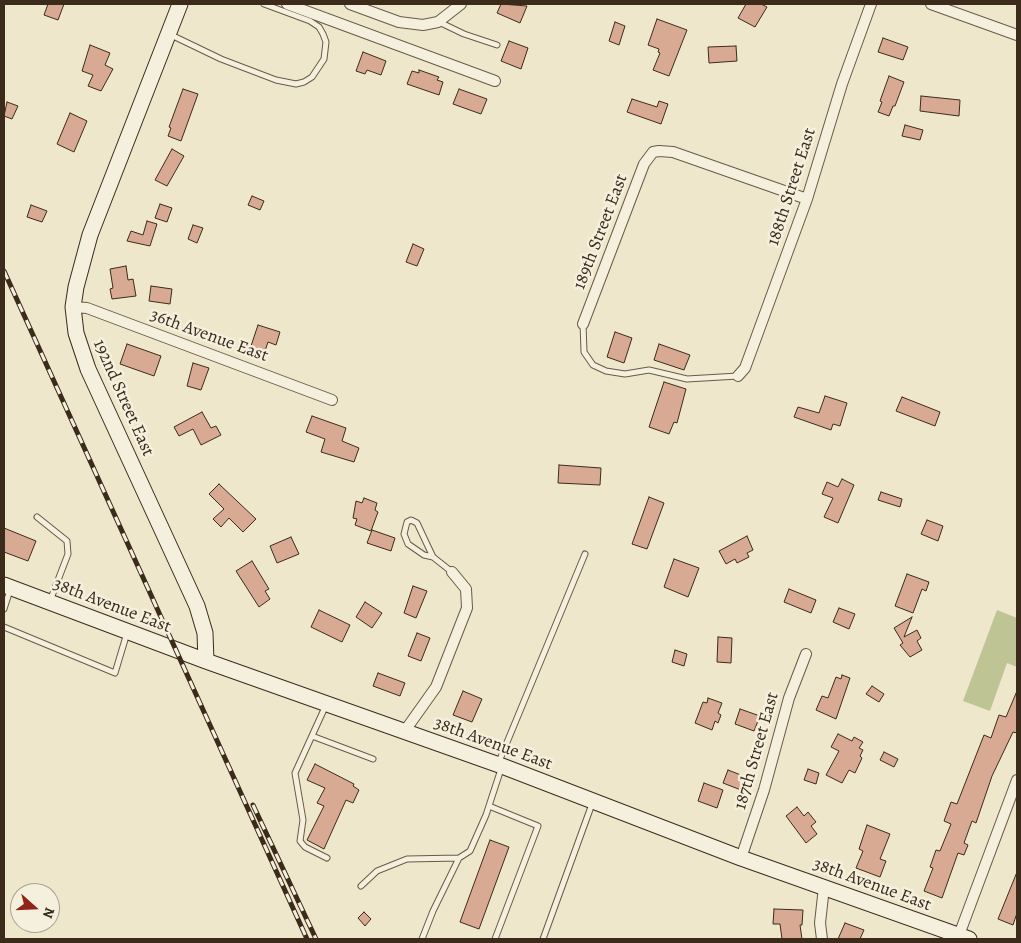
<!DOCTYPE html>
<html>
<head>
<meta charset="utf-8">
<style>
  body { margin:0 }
  #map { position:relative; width:1021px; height:943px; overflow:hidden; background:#efe7cc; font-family:Alegreya,serif }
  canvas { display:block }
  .frame { position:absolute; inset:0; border:5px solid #3c2b1b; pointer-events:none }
  .north { position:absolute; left:10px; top:883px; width:50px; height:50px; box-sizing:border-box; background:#f5efde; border:1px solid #aba190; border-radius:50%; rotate:110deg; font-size:14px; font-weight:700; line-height:20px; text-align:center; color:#3c2b1b }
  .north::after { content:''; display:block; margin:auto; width:18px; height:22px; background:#8f2418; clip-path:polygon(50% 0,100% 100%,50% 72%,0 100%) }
</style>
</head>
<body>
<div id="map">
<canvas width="1021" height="943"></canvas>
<div class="frame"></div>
<div class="north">N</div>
</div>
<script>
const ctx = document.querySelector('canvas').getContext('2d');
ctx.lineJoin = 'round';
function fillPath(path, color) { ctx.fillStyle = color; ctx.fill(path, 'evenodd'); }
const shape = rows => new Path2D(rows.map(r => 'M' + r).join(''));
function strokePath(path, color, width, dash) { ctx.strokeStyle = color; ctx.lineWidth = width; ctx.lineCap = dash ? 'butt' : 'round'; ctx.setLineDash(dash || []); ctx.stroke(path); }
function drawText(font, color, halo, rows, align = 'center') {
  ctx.font = font + ' Alegreya,serif'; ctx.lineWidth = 5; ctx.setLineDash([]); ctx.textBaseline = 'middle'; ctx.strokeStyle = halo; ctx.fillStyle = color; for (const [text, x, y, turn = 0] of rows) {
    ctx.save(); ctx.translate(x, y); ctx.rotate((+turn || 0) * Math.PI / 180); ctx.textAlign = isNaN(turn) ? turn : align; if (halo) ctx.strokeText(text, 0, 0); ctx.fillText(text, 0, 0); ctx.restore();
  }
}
const green = shape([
  [997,610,1017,618,1017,667,1007,663,990,711,963,701]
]);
const building = shape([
  [48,4,64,4,58,20,44,15,48,4],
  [501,4,527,6,520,23,497,13,501,4],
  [746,4,761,4,767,7,755,27,738,18,746,4],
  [657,19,687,30,669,76,653,70,660,53,658,52,659,49,648,45,657,19],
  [615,22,625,26,619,45,609,41,615,22],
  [883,38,908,47,903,60,878,52,883,38],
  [509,41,528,48,521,69,501,61,509,41],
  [90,45,110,53,105,65,113,69,101,91,88,86,93,75,82,71,90,45],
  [736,46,737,61,709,63,708,47,736,46],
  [363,52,386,61,381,75,367,70,365,74,356,71,363,52],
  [419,70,439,77,437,80,443,82,439,95,407,84,412,71,419,73,419,70],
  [889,76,904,82,895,106,893,106,889,116,878,112,882,102,880,101,889,76],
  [183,89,198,94,181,141,168,136,171,128,169,127,183,89],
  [459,89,487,99,481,114,453,104,459,89],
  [921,96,960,100,959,116,920,111,921,96],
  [632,99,657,107,659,101,668,104,661,124,627,112,632,99],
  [7,102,18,106,12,119,4,116,7,102],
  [70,113,87,121,74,152,57,144,70,113],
  [905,125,923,130,920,140,902,136,905,125],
  [172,149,184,156,167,186,155,180,172,149],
  [252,196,264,201,260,210,248,205,252,196],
  [160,204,172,208,167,222,155,218,160,204],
  [31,205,47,211,42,222,27,217,31,205],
  [147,221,157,224,150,246,127,241,131,231,143,235,147,221],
  [193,225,203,228,197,243,188,239,193,225],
  [413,244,424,249,417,266,406,262,413,244],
  [126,266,128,280,133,279,136,296,112,299,110,289,113,288,110,269,126,266],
  [151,286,172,289,170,304,149,301,151,286],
  [258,325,280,332,276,345,268,342,264,354,250,349,258,325],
  [615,332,632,338,624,363,607,357,615,332],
  [127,344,161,356,154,376,120,364,127,344],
  [659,344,690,355,684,370,654,360,659,344],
  [193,363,209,368,201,390,187,386,193,363],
  [664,382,686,389,677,423,674,422,669,434,649,427,664,382],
  [825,396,847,403,840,426,833,424,831,430,794,417,798,407,819,413,825,396],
  [902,397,940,412,935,426,896,411,902,397],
  [202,412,211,428,216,426,221,435,201,445,193,429,179,436,174,427,202,412],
  [312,416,346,428,342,441,359,448,354,462,321,452,325,439,306,432,312,416],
  [559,465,601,468,600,485,558,483,559,465],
  [842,479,854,485,838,523,824,517,833,498,822,494,827,482,838,487,842,479],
  [219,484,256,519,243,532,229,518,221,527,213,519,224,509,209,494,219,484],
  [881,492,902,499,900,507,878,500,881,492],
  [649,497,664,503,647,549,632,544,649,497],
  [364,498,377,503,375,510,378,512,371,531,355,525,357,519,353,518,356,501,362,503,364,498],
  [927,520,943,526,938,541,921,534,927,520],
  [4,528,36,541,28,561,4,552,4,528],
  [372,530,395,538,391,551,367,543,372,530],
  [747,536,753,550,747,553,749,557,737,563,735,559,726,564,719,551,747,536],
  [291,537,299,554,277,563,270,546,291,537],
  [674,559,699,568,688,597,664,587,674,559],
  [252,561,269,589,265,591,270,599,259,607,236,571,252,561],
  [907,574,929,582,926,591,922,589,913,613,895,606,907,574],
  [413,586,427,591,416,618,404,613,413,586],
  [789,589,816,600,811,613,784,602,789,589],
  [365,602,382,613,372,628,356,617,365,602],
  [839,608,855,614,849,629,833,622,839,608],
  [319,610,350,625,342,642,311,627,319,610],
  [912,617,904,637,917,630,921,638,917,641,922,650,910,657,900,645,903,643,894,628,912,617],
  [417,633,430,638,421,661,408,656,417,633],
  [718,637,732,638,731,663,717,662,718,637],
  [675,650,687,654,684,666,672,662,675,650],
  [378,673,405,683,400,696,373,686,378,673],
  [842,675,850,678,836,719,816,710,822,696,828,698,836,677,841,679,842,675],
  [872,686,884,694,879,702,866,694,872,686],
  [463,691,482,699,472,722,453,715,463,691],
  [1017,691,1017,733,1013,732,992,776,976,823,972,821,964,843,968,845,964,855,958,853,942,898,924,891,933,868,930,867,936,850,940,851,951,824,944,821,951,802,957,804,984,735,991,738,999,715,1006,717,1017,691],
  [708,698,722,703,718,713,721,715,718,723,715,721,712,730,695,723,703,702,707,703,708,698],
  [740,709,760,716,754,731,735,724,740,709],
  [838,734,852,741,854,737,863,742,859,748,863,750,860,756,862,758,855,773,849,770,842,783,826,775,839,751,831,747,838,734],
  [884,752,898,759,894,767,880,760,884,752],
  [315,764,354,784,353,786,359,790,353,803,346,800,324,849,307,840,324,806,317,803,325,788,307,780,315,764],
  [808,769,819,773,816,784,804,780,808,769],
  [728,770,746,777,741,790,723,783,728,770],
  [704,783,723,790,717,808,698,801,704,783],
  [797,807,804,816,808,812,816,822,811,826,817,834,806,843,786,816,797,807],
  [867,825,890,834,880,859,886,861,880,877,856,868,863,851,859,849,867,825],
  [490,840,509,847,479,929,460,922,490,840],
  [1017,872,1017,913,1013,925,998,919,1017,872],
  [774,909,803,910,802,925,800,925,802,939,782,939,780,924,773,924,774,909],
  [364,912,371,919,365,926,358,918,364,912],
  [845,923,864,930,860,939,838,939,845,923]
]);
const lane = shape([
  [439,22,464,34,497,45],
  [169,34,221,59,276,80,296,84,304,82,312,77,324,59,326,42,323,34,319,27,310,21,264,4],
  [583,324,584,352,593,365,606,371,625,374,649,370,687,379,738,376],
  [37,517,67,541,68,554,50,601],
  [433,557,424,555,408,544,404,534,407,522,411,520,417,523,433,557,452,572],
  [4,609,10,590],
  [4,627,115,673,127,633],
  [326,705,295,773,303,820,300,841,305,847,327,858],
  [312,736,373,759],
  [498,764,585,554],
  [489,806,538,826,495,939],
  [361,886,377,871,407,859,459,858,470,851,486,815,501,769],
  [422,939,433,911,459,858],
  [543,939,592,804]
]);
const street = shape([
  [287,4,495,81],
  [350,4,399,22,423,25,438,22,461,4],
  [931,4,1017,35],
  [73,307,87,308,332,400],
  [583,324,644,164,653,152,659,151,673,152,807,199],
  [738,376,745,368,807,199,842,84,871,4],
  [404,732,436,687,467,608,466,589,452,572],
  [741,858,764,790,789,698,806,654],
  [959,935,1017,780],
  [822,939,820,923,824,887]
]);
const secondary = shape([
  [180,4,90,235,76,287,73,307,76,333,88,369,197,606,205,633,206,661],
  [4,585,206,661,502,766,741,858,969,939]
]);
const rail = shape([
  [4,271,307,939],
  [253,805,316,939]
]);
const streetNames = [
  ["188th Street East",792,187,-72],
  ["189th Street East",601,232,-69],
  ["36th Avenue East",209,336,20],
  ["192nd Street East",123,398,66],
  ["38th Avenue East",112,606,21],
  ["38th Avenue East",493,744,20],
  ["187th Street East",757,751,-74],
  ["38th Avenue East",872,885,20]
];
fillPath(green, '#bec494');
fillPath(building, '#d8a993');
strokePath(building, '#3c2b1b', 1);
strokePath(lane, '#695a47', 7);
strokePath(street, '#695a47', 12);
strokePath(secondary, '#3c2b1b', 17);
strokePath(lane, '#f5efde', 5);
strokePath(street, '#f5efde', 10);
strokePath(secondary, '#f5efde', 15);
strokePath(rail, '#3c2b1b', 5);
strokePath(rail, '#f5efde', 3, [9]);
drawText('18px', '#3c2b1b', '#f5efde', streetNames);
</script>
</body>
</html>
